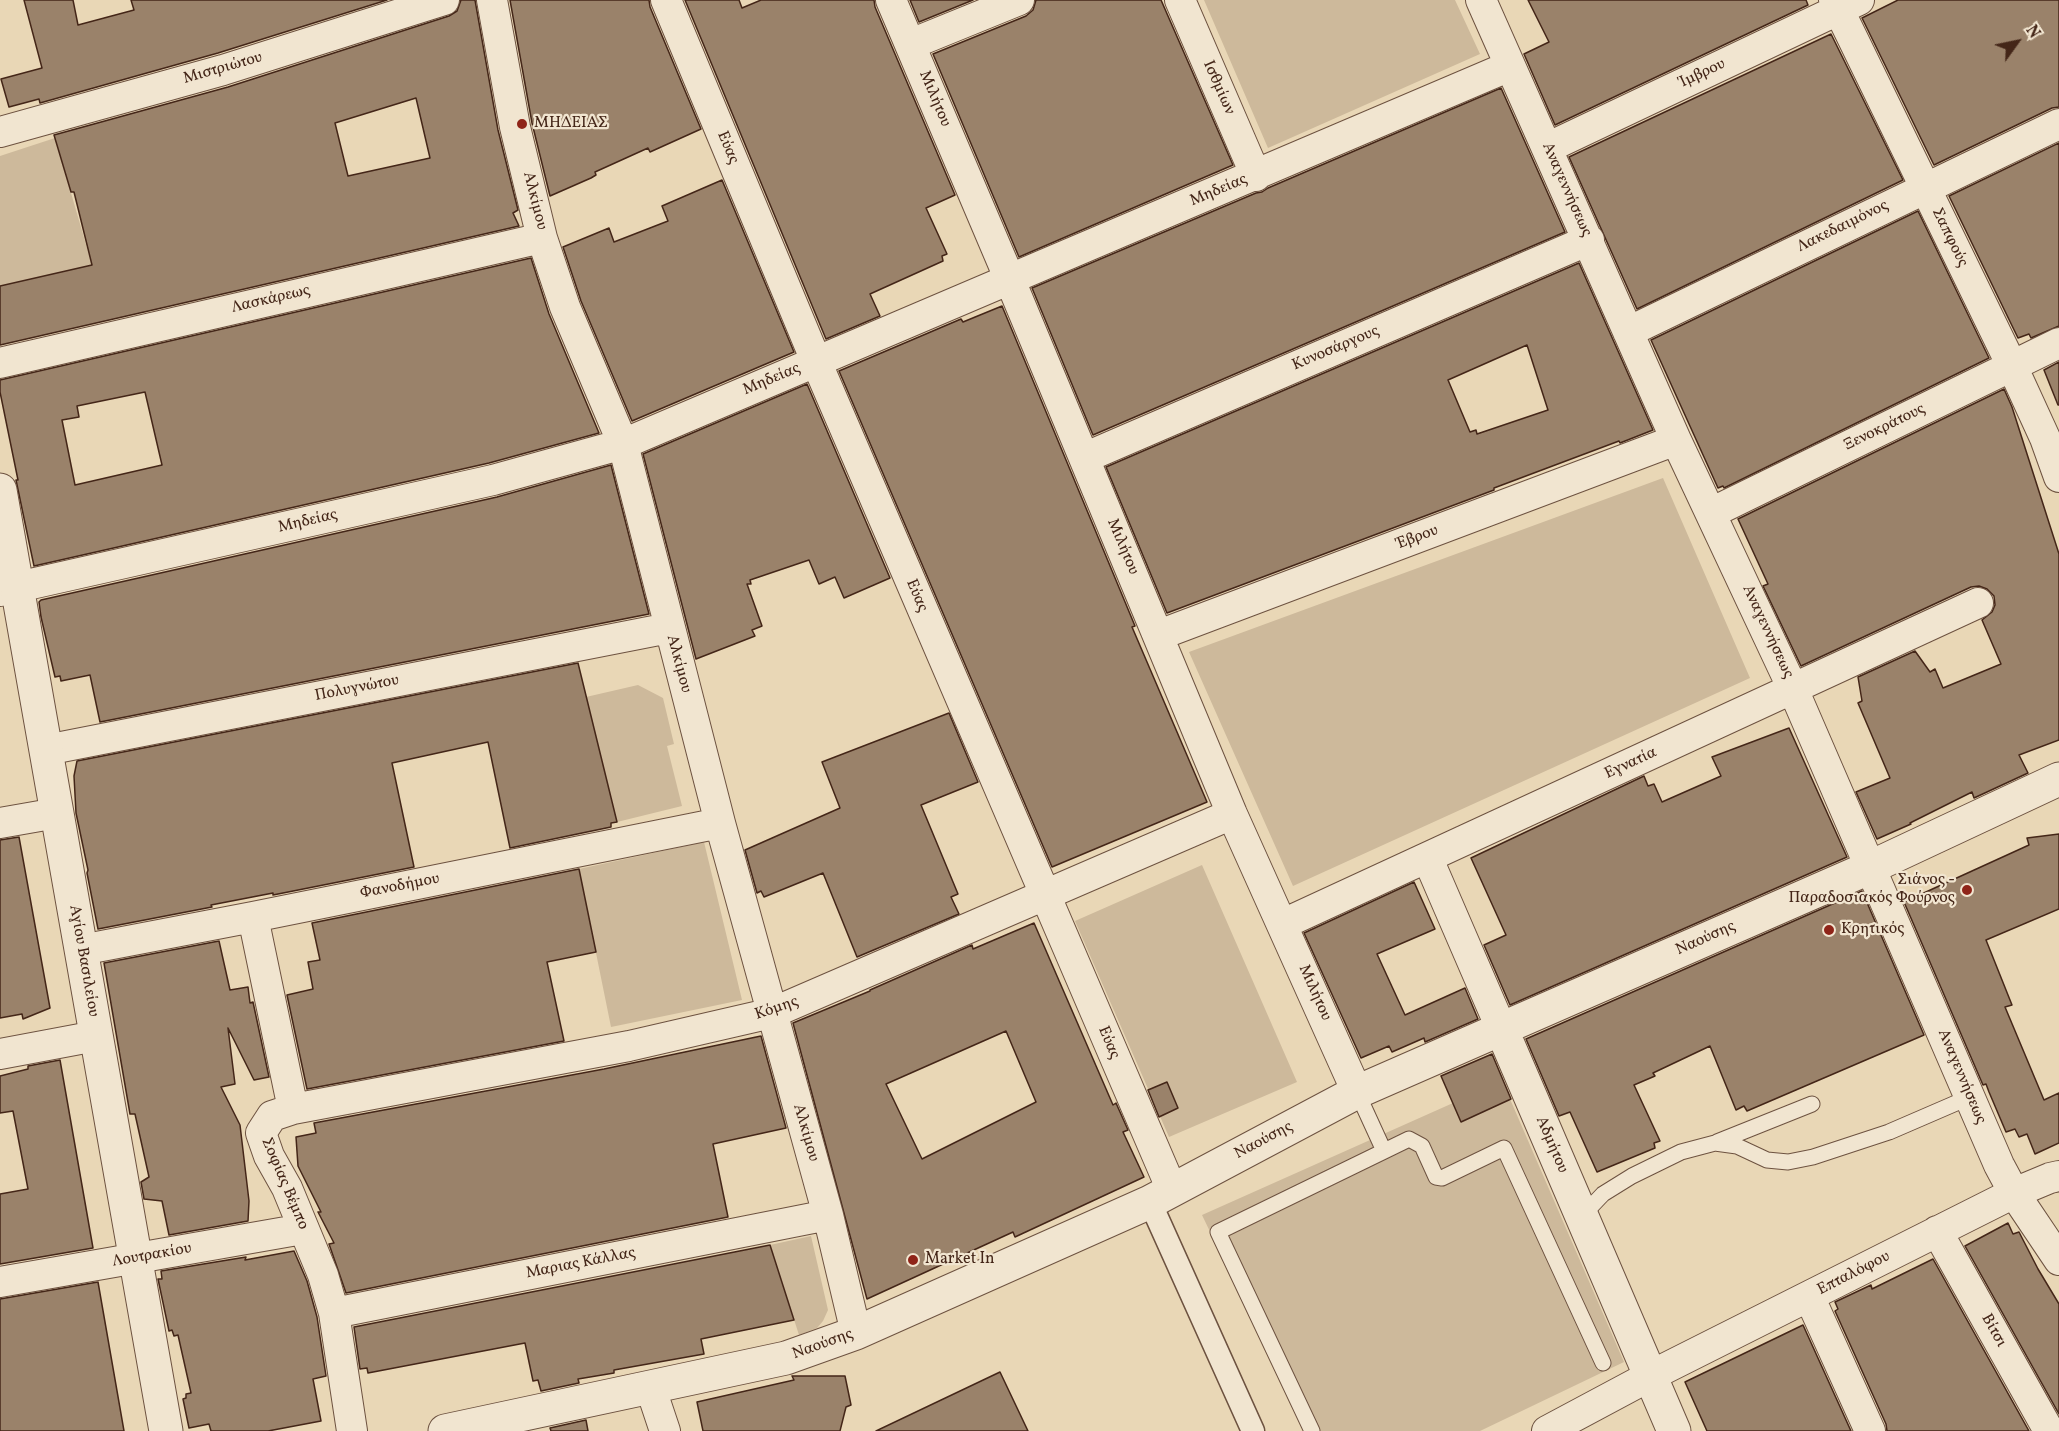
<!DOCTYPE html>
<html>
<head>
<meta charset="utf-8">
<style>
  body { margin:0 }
  #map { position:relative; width:2059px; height:1431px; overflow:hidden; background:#e9d7b6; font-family:Vollkorn,serif }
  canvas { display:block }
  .north { position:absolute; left:1987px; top:12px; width:60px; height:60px; -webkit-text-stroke:4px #f1e5d0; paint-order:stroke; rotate:57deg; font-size:16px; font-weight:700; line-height:24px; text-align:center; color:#442618 }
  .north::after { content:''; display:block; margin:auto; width:21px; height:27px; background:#442618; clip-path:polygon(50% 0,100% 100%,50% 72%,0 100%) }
</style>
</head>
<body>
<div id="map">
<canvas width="2059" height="1431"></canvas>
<div class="north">N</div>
</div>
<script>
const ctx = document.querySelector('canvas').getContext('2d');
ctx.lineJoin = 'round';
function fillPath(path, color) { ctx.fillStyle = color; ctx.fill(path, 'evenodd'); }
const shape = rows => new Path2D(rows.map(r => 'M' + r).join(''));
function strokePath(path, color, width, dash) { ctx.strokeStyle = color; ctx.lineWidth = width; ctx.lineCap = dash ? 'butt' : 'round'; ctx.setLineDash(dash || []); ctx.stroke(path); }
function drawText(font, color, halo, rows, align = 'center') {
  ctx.font = font + ' Vollkorn,serif'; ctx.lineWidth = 4.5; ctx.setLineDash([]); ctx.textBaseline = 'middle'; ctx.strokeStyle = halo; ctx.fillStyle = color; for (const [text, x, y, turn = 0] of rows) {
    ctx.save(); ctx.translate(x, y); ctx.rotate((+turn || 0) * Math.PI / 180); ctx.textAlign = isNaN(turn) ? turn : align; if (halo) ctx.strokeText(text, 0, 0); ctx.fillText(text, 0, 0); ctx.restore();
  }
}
const green = shape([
  [1204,0,1455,0,1480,54,1268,148],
  [55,138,92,265,0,286,0,156],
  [1663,478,1750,678,1293,886,1189,652],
  [638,685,663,698,674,744,667,746,682,806,617,822,586,697],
  [704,842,742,1000,611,1027,579,869],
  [1202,865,1297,1082,1169,1137,1075,921],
  [1510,1099,1624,1362,1480,1431,1306,1431,1202,1215,1453,1103],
  [811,1236,828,1310,823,1321,817,1328,799,1335,770,1245]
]);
const building = shape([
  [24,0,73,0,78,25,134,10,131,0,387,0,218,53,40,103,39,99,9,107,1,79,42,68,24,0],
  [461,0,475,0,498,130,518,210,513,213,519,226,0,345,0,286,92,265,74,192,71,192,54,135,228,87,449,16,457,11,461,0],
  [416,98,430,158,348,176,335,123,416,98],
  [510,0,649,0,650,7,701,129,650,152,648,148,595,172,596,175,591,178,550,196,532,123,510,0],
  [685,0,739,0,742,8,761,0,874,0,875,7,955,195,926,208,947,254,942,256,943,261,870,294,880,316,826,339,685,0],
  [910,0,973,0,919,22,910,0],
  [1036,0,1161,0,1233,165,1019,257,933,54,1026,16,1033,10,1036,0],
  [1528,0,1806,0,1808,5,1555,125,1524,54,1549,42,1528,0],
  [1898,0,2059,0,2059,107,2052,108,1934,165,1862,18,1898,0],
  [1831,34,1903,180,1637,309,1569,157,1831,34],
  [1501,88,1565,232,1093,435,1032,288,1256,193,1262,192,1268,188,1501,88],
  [2059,143,2059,326,2031,338,2029,334,2018,338,1949,196,2059,143],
  [722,180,794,352,632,421,581,301,563,247,609,228,614,242,668,221,662,206,722,180],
  [1918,211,1989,358,1724,488,1723,486,1718,488,1651,340,1918,211],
  [531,258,549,314,599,433,489,463,34,566,16,480,18,480,0,392,0,380,531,258],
  [145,392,162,465,75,485,62,420,79,417,77,406,145,392],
  [1579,263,1653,430,1620,443,1619,441,1494,488,1494,490,1167,613,1106,467,1579,263],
  [1527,345,1548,410,1477,434,1476,430,1470,432,1448,380,1527,345],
  [1002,306,1135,626,1132,627,1207,802,1052,867,839,371,961,319,963,322,1002,306],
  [2059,362,2059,405,2058,405,2044,370,2059,362],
  [807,384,890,578,844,598,835,577,819,584,809,560,750,580,751,584,747,584,762,626,752,630,755,636,696,659,643,454,807,384],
  [2004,389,2012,407,2059,554,2059,740,2019,755,2028,773,1974,798,1972,792,1910,823,1911,824,1877,839,1856,792,1890,778,1858,703,1862,701,1858,677,1915,651,1930,672,1935,669,1943,688,2001,664,1982,620,1992,612,1995,605,1994,596,1987,589,1979,586,1971,587,1801,666,1763,586,1768,584,1738,519,2004,389],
  [611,465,649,614,100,722,90,675,61,681,60,676,55,677,41,617,39,602,41,600,497,497,611,465],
  [578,663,617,822,611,823,611,827,510,848,488,742,392,763,414,867,273,895,273,893,211,905,212,907,98,929,87,873,88,870,76,813,74,776,77,761,578,663],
  [949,713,978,782,921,805,958,894,951,897,959,914,857,957,823,873,764,897,761,891,757,893,745,850,840,808,822,762,949,713],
  [1789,728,1847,857,1510,1005,1484,945,1506,935,1471,858,1644,776,1648,786,1654,784,1662,802,1721,776,1712,757,1789,728],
  [2059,834,2059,909,1986,940,2012,1005,2005,1007,2044,1100,2059,1093,2059,1143,2035,1154,2027,1134,2019,1137,2015,1129,2006,1132,1989,1092,1986,1084,1983,1085,1904,902,2029,845,2027,838,2059,834],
  [19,837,50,1008,23,1019,22,1014,0,1018,0,840,19,837],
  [579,869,596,952,547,962,564,1041,307,1089,287,995,313,989,308,962,320,960,312,923,579,869],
  [1414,882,1435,929,1377,954,1405,1015,1465,988,1478,1019,1425,1042,1424,1038,1392,1052,1389,1046,1361,1058,1304,933,1414,882],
  [1862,891,1924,1035,1747,1111,1744,1106,1736,1110,1710,1046,1653,1073,1655,1076,1634,1085,1660,1141,1654,1143,1655,1148,1597,1172,1570,1112,1559,1116,1526,1039,1862,891],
  [1034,923,1113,1105,1116,1103,1128,1130,1123,1132,1144,1177,1015,1237,1013,1232,867,1299,793,1023,870,991,870,990,972,945,973,949,1034,923],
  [1006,1031,1036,1102,922,1159,886,1084,1006,1031],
  [219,941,230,990,248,987,250,1003,253,1002,269,1077,254,1080,228,1028,235,1084,221,1087,240,1125,249,1201,248,1221,169,1235,162,1201,144,1199,141,1182,149,1177,135,1114,130,1114,104,963,219,941],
  [761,1036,786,1128,713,1144,728,1217,346,1293,329,1244,334,1243,318,1212,321,1212,298,1166,296,1137,316,1133,314,1123,604,1069,761,1036],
  [1492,1054,1511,1099,1461,1122,1441,1076,1492,1054],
  [60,1060,93,1248,0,1264,0,1194,28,1189,13,1111,0,1113,0,1076,28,1069,28,1066,60,1060],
  [1167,1082,1178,1108,1159,1117,1148,1090,1167,1082],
  [2008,1223,2013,1234,2019,1232,2038,1269,2059,1304,2059,1414,1965,1246,2008,1223],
  [770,1245,794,1320,701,1339,704,1354,614,1370,614,1373,578,1379,579,1383,541,1391,538,1380,533,1381,525,1343,368,1373,367,1368,360,1369,354,1327,770,1245],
  [294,1251,307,1281,317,1317,326,1376,313,1379,321,1421,268,1431,211,1431,209,1424,189,1428,183,1399,186,1398,186,1394,191,1393,178,1335,174,1336,172,1330,169,1331,158,1279,162,1279,161,1271,246,1257,245,1260,294,1251],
  [1933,1259,2029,1431,1887,1431,1886,1424,1835,1311,1838,1309,1835,1302,1871,1285,1872,1289,1933,1259],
  [98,1282,124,1431,0,1431,0,1299,98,1282],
  [1803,1325,1851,1431,1707,1431,1685,1382,1803,1325],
  [1000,1372,1028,1431,876,1431,1000,1372],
  [792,1376,845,1376,851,1405,846,1407,840,1431,703,1431,697,1402,794,1380,792,1376],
  [586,1420,588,1431,551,1431,550,1428,586,1420]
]);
const service = shape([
  [1357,1092,1384,1151],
  [1717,1142,1812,1104],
  [1582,1216,1603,1194,1632,1176,1681,1152,1715,1143,1737,1146,1767,1160,1788,1162,1813,1157,1889,1132,1970,1097],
  [1312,1431,1218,1232,1409,1139,1422,1146,1436,1177,1442,1178,1504,1148,1603,1363]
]);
const pedestrian = shape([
  [1150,1202,1253,1431]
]);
const minor = shape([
  [492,0,515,127,542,238,565,307,623,444,720,823,828,1215,856,1333],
  [666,0,816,361,1172,1190],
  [891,0,1010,280,1232,814,1357,1092],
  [1180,0,1256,176],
  [1481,0,1676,440,1793,689,1999,1165,2014,1193,2059,1260],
  [1834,0,2012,366,2045,438,2059,477],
  [911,44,1019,0],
  [0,132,223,70,444,0],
  [1547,148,1859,0],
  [1628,332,2059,124],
  [0,363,542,238],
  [1084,458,1589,240],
  [1711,513,2059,343],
  [0,591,493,480,623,444,1510,66],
  [1159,635,1676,440],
  [46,750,669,628],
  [0,823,57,813],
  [1428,859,1501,1028],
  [253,917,293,1109,272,1116,261,1133,269,1156,287,1188,323,1275,334,1313,352,1431],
  [1283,924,1978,603],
  [81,950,253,917,720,823],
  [0,1054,96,1036],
  [293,1109,629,1046,772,1013,1232,814],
  [1937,1231,2049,1431],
  [0,1282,303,1229],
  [1809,1296,1870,1431],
  [334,1313,828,1215],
  [651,1389,665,1431],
  [1547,1431,1650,1376,2014,1193,2050,1178,2059,1176]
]);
const tertiary = shape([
  [0,490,166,1431],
  [1501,1028,1674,1431],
  [445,1431,786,1358,856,1333,1150,1202,1357,1092,1871,867,2059,779]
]);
const markers = [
  [522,124,6,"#8f2418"],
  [1967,890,6,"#8f2418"],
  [1829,930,6,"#8f2418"],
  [913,1260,6,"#8f2418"]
];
const streetNames = [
  ["Μιστριώτου",223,69,-16],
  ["Ίμβρου",1703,74,-25],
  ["Ισθμίων",1218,88,66],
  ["Μιλήτου",934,99,67],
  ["Εύας",727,148,67],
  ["Αναγεννήσεως",1566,190,66],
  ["Μηδείας",1219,191,-23],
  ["Αλκίμου",534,201,76],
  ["Λακεδαιμόνος",1843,227,-26],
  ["Σαπφούς",1949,238,64],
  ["Λασκάρεως",271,300,-13],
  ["Κυνοσάργους",1336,349,-23],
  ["Μηδείας",772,380,-23],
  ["Ξενοκράτους",1885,428,-26],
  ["Μηδείας",308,522,-13],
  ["Έβρου",1418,538,-21],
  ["Μιλήτου",1122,547,67],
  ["Εύας",916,596,67],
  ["Αναγεννήσεως",1767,632,65],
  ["Αλκίμου",678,664,75],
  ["Πολυγνώτου",357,689,-11],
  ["Εγνατία",1631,764,-25],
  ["Φανοδήμου",400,887,-11],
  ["Ναούσης",1706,939,-24],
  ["Αγίου Βασιλείου",83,961,80],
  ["Μιλήτου",1314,993,66],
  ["Κόμης",777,1009,-19],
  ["Εύας",1108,1043,67],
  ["Αναγεννήσεως",1961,1077,67],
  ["Αλκίμου",805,1133,74],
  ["Ναούσης",1264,1141,-28],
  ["Αδμήτου",1551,1145,67],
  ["Σοφίας Βέμπο",284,1184,67],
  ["Λουτρακίου",152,1256,-10],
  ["Μαριας Κάλλας",581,1264,-11],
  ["Επταλόφου",1854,1274,-27],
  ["Βίτσι",1993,1331,61],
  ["Ναούσης",823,1345,-20]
];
const poiNames = [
  ["ΜΗΔΕΙΑΣ",534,124],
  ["Σιάνος -",1955,881,"right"],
  ["Παραδοσιακός Φούρνος",1955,899,"right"],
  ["Κρητικός",1841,930],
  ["Market In",925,1260]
];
fillPath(green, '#cdb99b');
fillPath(building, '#9a826a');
strokePath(building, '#442618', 1.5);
strokePath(service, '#6d5240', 17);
strokePath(pedestrian, '#6d5240', 25);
strokePath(minor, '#6d5240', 32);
strokePath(tertiary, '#6d5240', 35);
strokePath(service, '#f1e5d0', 15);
strokePath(pedestrian, '#f1e5d0', 22);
strokePath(minor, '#f1e5d0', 30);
strokePath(tertiary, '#f1e5d0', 33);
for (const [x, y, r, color] of markers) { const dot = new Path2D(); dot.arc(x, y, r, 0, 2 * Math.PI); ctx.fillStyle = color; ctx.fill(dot); strokePath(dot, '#f1e5d0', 2); }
drawText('16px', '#442618', '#f1e5d0', streetNames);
drawText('16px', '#442618', '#f1e5d0', poiNames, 'left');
</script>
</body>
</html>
